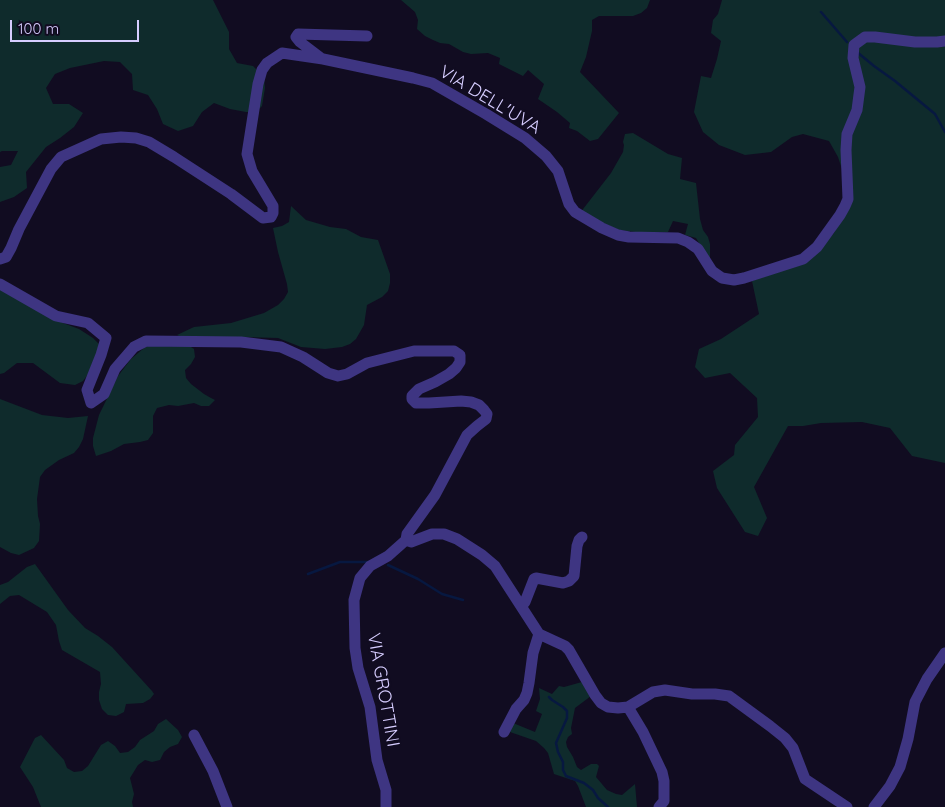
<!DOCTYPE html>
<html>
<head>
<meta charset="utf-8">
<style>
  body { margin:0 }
  #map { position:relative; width:945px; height:807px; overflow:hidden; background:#110c21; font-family:Quicksand,sans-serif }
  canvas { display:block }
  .scale { position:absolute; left:10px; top:20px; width:129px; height:22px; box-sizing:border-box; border:2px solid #d6cdff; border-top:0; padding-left:6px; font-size:15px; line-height:18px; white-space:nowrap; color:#d6cdff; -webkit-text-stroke:4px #110c21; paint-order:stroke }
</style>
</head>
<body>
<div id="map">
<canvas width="945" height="807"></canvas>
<div class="scale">100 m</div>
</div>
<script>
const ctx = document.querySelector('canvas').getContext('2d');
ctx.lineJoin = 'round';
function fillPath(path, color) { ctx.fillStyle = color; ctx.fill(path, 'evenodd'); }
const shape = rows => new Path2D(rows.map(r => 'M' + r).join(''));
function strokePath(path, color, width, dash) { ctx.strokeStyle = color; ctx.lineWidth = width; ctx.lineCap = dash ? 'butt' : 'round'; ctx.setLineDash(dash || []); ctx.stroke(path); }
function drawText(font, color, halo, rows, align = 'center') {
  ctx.font = font + ' Quicksand,sans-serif'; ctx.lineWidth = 4.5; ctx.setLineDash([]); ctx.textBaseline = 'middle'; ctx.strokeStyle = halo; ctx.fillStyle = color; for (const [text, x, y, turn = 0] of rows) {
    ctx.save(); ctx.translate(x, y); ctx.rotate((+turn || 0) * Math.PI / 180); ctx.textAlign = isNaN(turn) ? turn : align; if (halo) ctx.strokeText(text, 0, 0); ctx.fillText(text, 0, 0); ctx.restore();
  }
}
const green = shape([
  [0,0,213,0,229,32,229,49,237,63,253,66,264,77,265,88,262,106,256,112,246,112,230,109,214,103,202,112,193,126,178,131,163,124,157,109,148,95,133,90,132,74,120,62,104,61,70,68,55,74,46,88,53,104,69,104,83,113,74,127,60,138,46,147,26,172,27,188,14,197,0,202,0,167,11,165,18,151,2,151,0,152],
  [401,0,650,0,647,8,641,13,633,16,599,16,592,20,592,31,586,57,580,72,619,113,598,139,590,141,577,131,569,128,570,123,557,112,538,99,544,84,528,70,523,76,499,64,500,58,488,53,471,54,463,52,449,44,440,43,433,40,425,36,417,29,418,20,415,12],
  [722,0,945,0,945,463,912,456,890,428,862,422,821,423,803,426,788,426,754,487,767,518,758,536,745,532,717,488,713,471,734,455,735,445,758,417,757,398,730,373,705,378,695,367,699,349,721,339,759,314,752,281,810,259,834,233,848,206,843,172,838,157,829,141,803,134,792,137,771,152,745,155,719,145,703,132,694,112,701,76,711,78,717,59,721,41,711,33,713,20,718,14],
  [633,133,668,154,682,158,680,179,696,183,700,219,703,230,708,237,710,244,710,261,696,238,685,235,688,224,673,221,668,232,643,233,619,230,580,213,611,173,623,152,624,145,623,142,625,134],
  [291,206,306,220,330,227,346,229,361,237,378,240,390,274,390,283,388,291,382,297,367,305,364,325,356,339,350,344,342,347,325,349,301,347,278,338,243,337,184,338,177,335,194,327,231,323,264,313,278,305,284,299,288,292,287,284,278,252,273,228,282,226,289,222],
  [0,288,63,323,79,329,93,338,99,344,93,368,83,381,75,385,60,383,33,363,17,363,4,373,0,374],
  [150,345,188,345,194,349,195,357,191,364,185,370,186,378,191,384,204,394,211,398,215,400,209,406,201,406,194,403,178,406,169,405,157,408,153,416,153,433,148,440,140,442,124,444,111,451,96,456,93,446,93,438,99,415,118,376,131,359,144,348],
  [0,399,42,415,68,418,88,416,83,439,79,447,74,453,59,460,45,470,40,477,37,499,38,516,40,524,39,541,34,548,19,555,11,553,0,547],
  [35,564,68,610,85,628,98,636,112,647,152,691,154,694,150,699,143,703,126,704,124,712,116,716,108,715,102,709,99,700,99,692,101,684,100,672,62,650,59,641,56,625,47,612,19,595,10,596,0,604,0,585,8,582,27,567],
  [582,682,591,696,575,708,571,728,572,734,568,737,566,742,567,747,573,757,577,767,581,770,591,764,597,764,599,766,596,777,607,790,616,794,622,795,635,784,637,807,586,807,578,786,575,781,554,774,548,753,544,748,536,741,510,732,513,723,535,732,542,714,536,711,540,699,539,688,552,694,559,686,564,687],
  [166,719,178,730,182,737,178,744,170,747,164,752,160,760,152,762,145,760,138,765,130,778,134,794,132,802,133,807,41,807,33,787,20,767,35,738,41,735,64,760,67,768,74,772,82,771,88,766,101,745,108,741,115,746,120,753,128,752,135,747,140,740,154,731,158,724]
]);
const stream = shape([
  [821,12,847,42],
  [857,52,874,66,895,81,935,114,945,132],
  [388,565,418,579,442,594,463,600],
  [308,574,340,562,369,562],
  [549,697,552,700,563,707,567,711,567,718,556,743,558,752,563,762,563,770,566,776,584,783,593,790,598,798,608,807]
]);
const minor = shape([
  [321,58,300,42,296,37,298,34,367,36],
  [0,259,6,257,11,248,19,229,51,169,61,157,101,139,121,137,136,138,149,142,174,157,231,194,263,218,271,217,273,213,273,206,252,171,247,154,258,84,262,70,267,63,282,53,323,59,413,78,432,83,486,114,525,138,546,156,558,171,569,204,575,212,602,228,618,235,629,237,678,238,688,242,698,249,712,271,722,278,734,280,744,278,803,259,817,247,840,215,845,206,848,199,846,150,847,134,857,110,860,87,853,58,854,45,865,37,875,37,915,42,937,42,945,41],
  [0,284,56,316,88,323,106,338,101,355,87,390,91,403,104,394,115,369,134,347,146,341,241,342,281,347,303,357,328,373,338,376,347,374,367,363,414,351,454,351,460,355,460,362,456,368,449,374,435,382,419,389,412,396,412,399,416,403,429,403,461,401,471,402,479,405,484,410,487,414,486,419,477,426,467,435,435,495,407,534,406,540,411,542,432,534,444,534,457,539,482,555,495,566,539,634,565,646,569,650,595,695,601,703,608,707,618,708,628,707,653,692,665,690,692,694,715,694,729,696,770,726,785,738,793,748,805,779,847,807],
  [521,606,525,602,534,579,536,578,563,583,569,581,574,576,577,546,579,540,582,537],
  [628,707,643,732,662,772,664,781,664,801,659,807],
  [504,732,516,709,524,700,527,693,529,683,533,653,539,634],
  [194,735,213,771,227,807],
  [386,807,386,790,377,760,370,707,358,668,355,648,354,600,360,578,370,566,388,556,406,540],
  [874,807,890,786,900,767,908,739,915,702,927,679,945,653]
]);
const streetNames = [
  ["VIA DELL'UVA",490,100,31],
  ["VIA GROTTINI",383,690,80]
];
fillPath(green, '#0f2b2c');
strokePath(stream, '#071840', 2.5);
strokePath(minor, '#3e3582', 11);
drawText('18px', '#d6cdff', '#110c21', streetNames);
</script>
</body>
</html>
